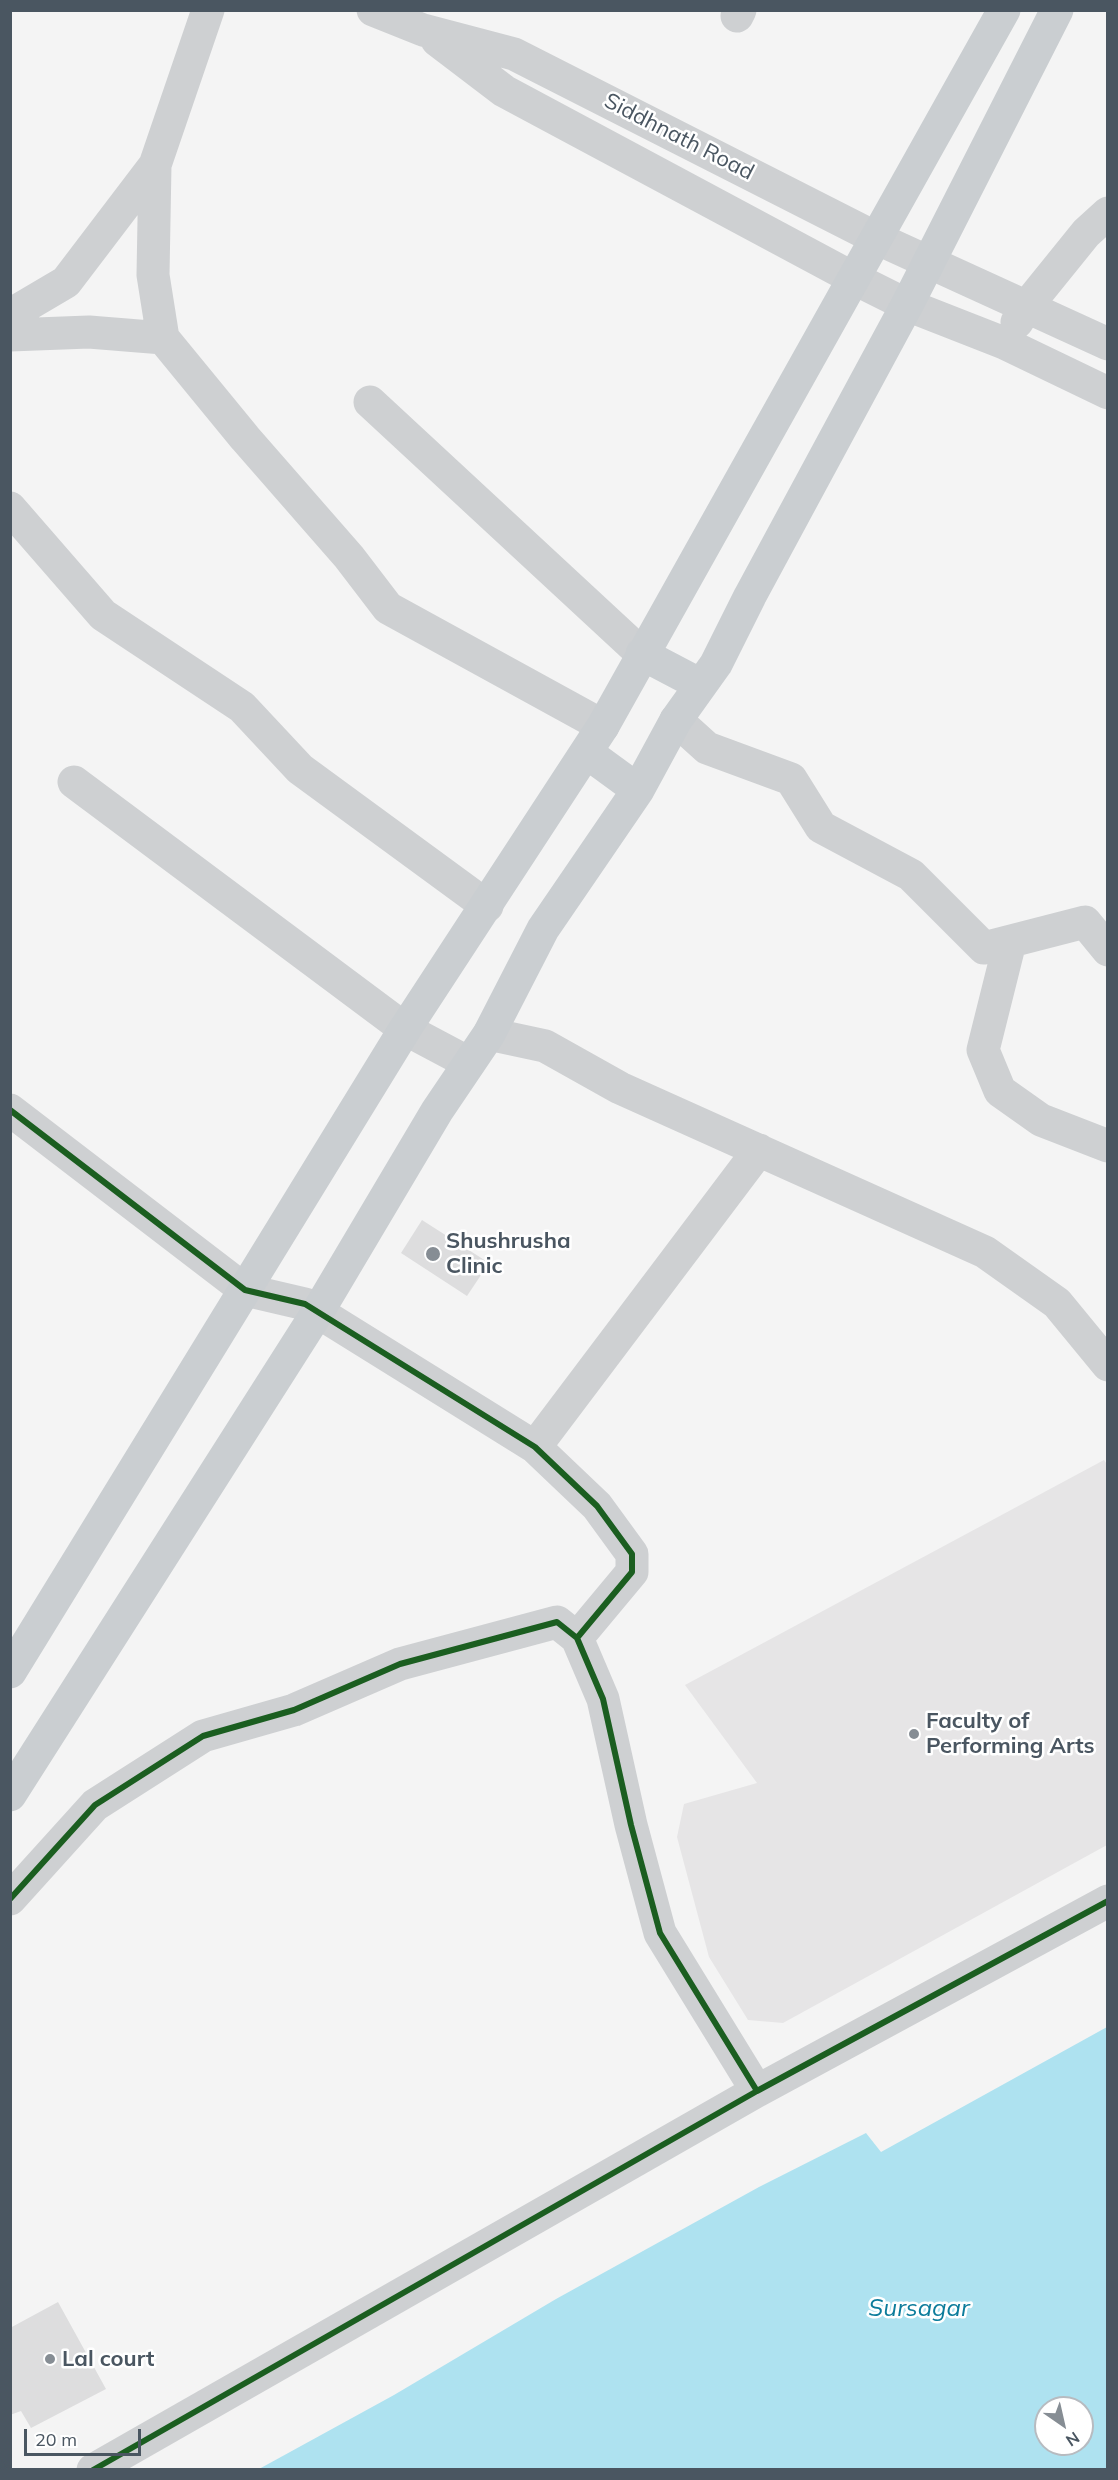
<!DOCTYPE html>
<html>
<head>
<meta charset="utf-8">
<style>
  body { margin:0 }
  #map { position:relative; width:1118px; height:2480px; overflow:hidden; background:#f4f4f4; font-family:Mulish,sans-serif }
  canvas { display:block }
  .frame { position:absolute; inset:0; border:12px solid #4a5661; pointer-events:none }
  .north { position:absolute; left:1034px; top:2396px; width:60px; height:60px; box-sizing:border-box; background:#fff; border:2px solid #b7bbc0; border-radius:50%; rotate:146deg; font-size:16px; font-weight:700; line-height:24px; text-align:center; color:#4a5661 }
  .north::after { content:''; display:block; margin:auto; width:21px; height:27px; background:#868d94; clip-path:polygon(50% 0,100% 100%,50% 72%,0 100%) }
  .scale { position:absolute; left:24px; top:2429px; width:117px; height:27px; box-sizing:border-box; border:3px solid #4a5661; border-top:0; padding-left:8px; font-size:18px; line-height:21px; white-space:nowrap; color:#4a5661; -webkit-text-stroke:4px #fff; paint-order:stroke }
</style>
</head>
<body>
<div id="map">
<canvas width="1118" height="2480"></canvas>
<div class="frame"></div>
<div class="north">N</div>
<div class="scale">20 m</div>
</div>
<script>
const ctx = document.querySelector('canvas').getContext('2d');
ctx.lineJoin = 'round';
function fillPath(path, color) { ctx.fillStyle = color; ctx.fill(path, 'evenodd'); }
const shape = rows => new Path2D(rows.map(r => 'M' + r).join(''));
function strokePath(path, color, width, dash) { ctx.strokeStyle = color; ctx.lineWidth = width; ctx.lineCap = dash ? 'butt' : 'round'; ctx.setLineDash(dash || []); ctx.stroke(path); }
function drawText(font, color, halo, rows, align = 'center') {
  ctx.font = font + ' Mulish,sans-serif'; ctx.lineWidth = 5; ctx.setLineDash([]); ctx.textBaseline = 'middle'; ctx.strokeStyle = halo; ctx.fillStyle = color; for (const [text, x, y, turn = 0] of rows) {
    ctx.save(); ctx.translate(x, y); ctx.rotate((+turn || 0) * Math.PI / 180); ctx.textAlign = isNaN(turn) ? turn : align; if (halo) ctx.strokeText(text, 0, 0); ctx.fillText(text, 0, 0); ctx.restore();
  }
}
const education = shape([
  [1104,1460,1108,1466,1107,1845,783,2023,748,2020,709,1957,677,1837,684,1804,757,1783,685,1685]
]);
const water = shape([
  [1107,2027,1107,2469,259,2469,394,2395,556,2299,759,2187,866,2133,881,2152],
  [1046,2408,1082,2408,1082,2444,1046,2444]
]);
const building = shape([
  [422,1220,489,1263,467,1296,401,1253],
  [58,2302,106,2389,31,2428,21,2411,10,2415,10,2328]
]);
const minor = shape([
  [373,10,423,30,514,54,876,238,1108,344],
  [737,16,740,10],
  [437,40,504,91,853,278,907,305,1004,343,1108,393],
  [155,165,153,275,163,338,245,438,349,557,388,608,603,726],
  [10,315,66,282,155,165,208,10],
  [1017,322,1027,306,1086,233,1108,213],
  [10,335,89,332,163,338],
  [370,402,642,654],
  [10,508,103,615,242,707,300,769,487,906],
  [676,720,707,748,791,779,821,827,911,875,984,948,1085,922,1108,950],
  [74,782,405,1029,469,1063],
  [1010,942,983,1050,1000,1091,1041,1120,1108,1146],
  [489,1034,545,1046,620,1088,985,1252,1057,1303,1108,1365],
  [10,1110,245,1290,305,1304,535,1447,597,1506,632,1554,632,1572,577,1638],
  [535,1447,759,1150],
  [10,1899,95,1805,203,1736,294,1710,400,1664,557,1622,577,1638,603,1699,631,1825,660,1933,757,2091],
  [93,2470,757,2091,1108,1901]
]);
const major = shape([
  [642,654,701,685],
  [586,752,638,790],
  [10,1672,405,1029,603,726,1004,10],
  [10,1795,317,1313,437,1111,489,1034,543,929,638,790,676,720,716,664,750,596,907,305,1057,10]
]);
const cycleway = shape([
  [10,1110,245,1290,305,1304,535,1447,597,1506,632,1554,632,1572,577,1638],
  [10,1899,95,1805,203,1736,294,1710,400,1664,557,1622,577,1638,603,1699,631,1825,660,1933,757,2091],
  [93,2470,757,2091,1108,1901]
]);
const markers = [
  [433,1254,8,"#868d94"],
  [914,1734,6,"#868d94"],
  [50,2359,6,"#868d94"]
];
const streetNames = [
  ["Siddhnath Road",679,137,27]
];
const poiNames = [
  ["Shushrusha",446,1241],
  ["Clinic",446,1266],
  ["Faculty of",926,1721],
  ["Performing Arts",926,1746],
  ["Lal court",62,2359]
];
const waterNames = [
  ["Sursagar",919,2309]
];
fillPath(education, '#e6e5e6');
fillPath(water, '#aee2f0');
fillPath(building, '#ddddde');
strokePath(minor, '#ced0d2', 33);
strokePath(major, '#caced1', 33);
strokePath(cycleway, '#1b5e20', 6);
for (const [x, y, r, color] of markers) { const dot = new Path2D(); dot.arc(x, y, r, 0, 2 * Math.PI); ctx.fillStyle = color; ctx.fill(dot); strokePath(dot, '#fff', 2); }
drawText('22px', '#4a5661', '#fff', streetNames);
drawText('bold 22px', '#4a5661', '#fff', poiNames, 'left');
drawText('italic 24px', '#0c7c9b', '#fff', waterNames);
</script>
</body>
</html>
